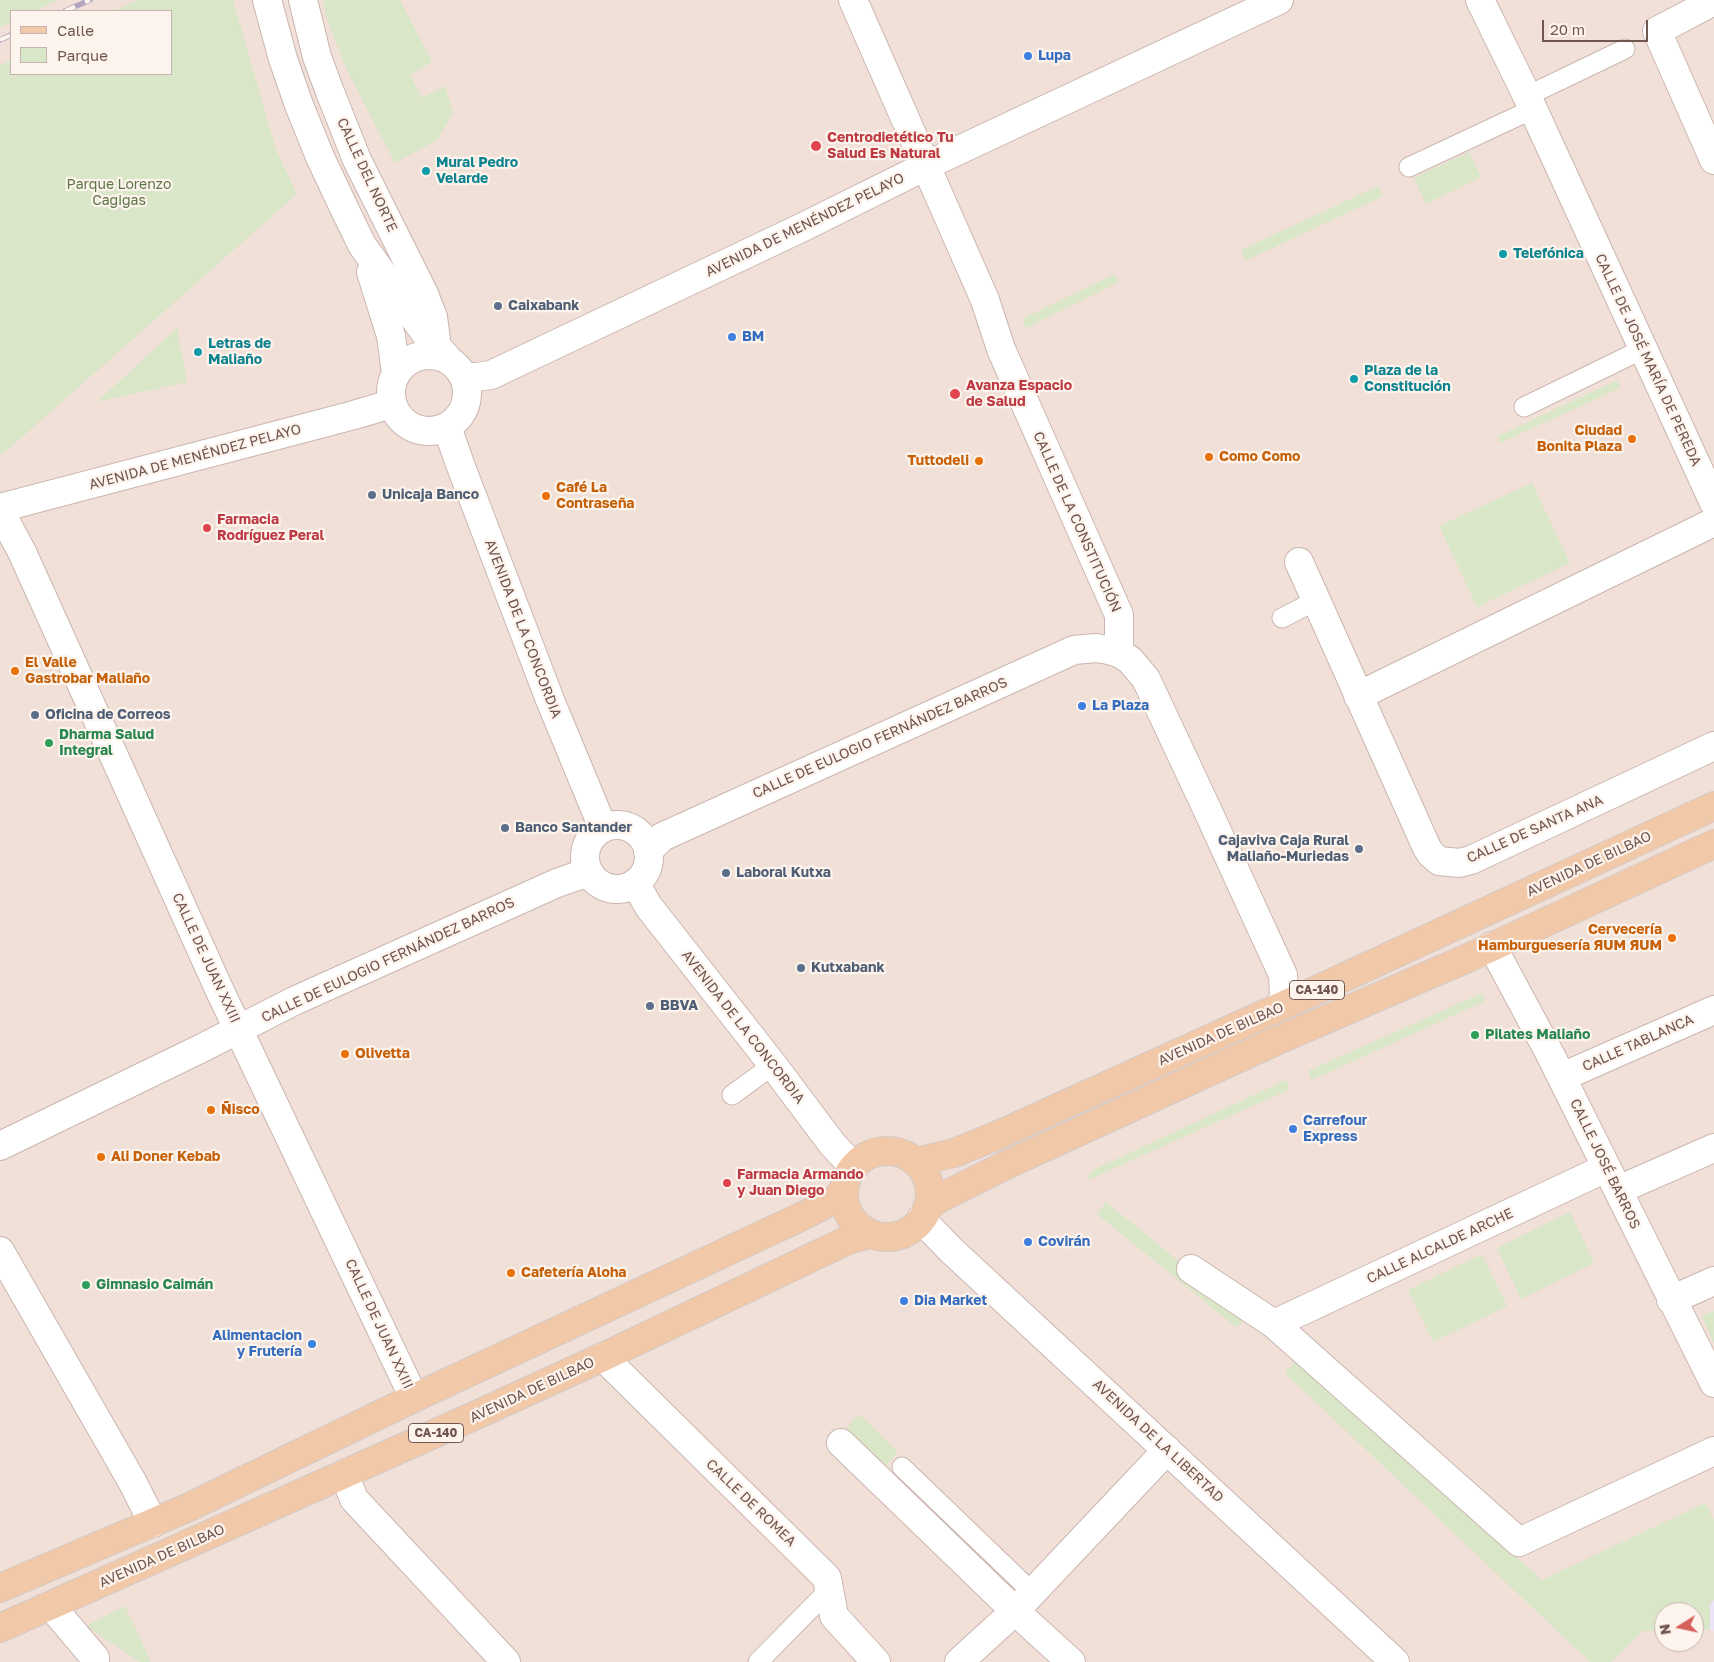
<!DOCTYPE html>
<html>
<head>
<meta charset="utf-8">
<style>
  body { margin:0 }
  #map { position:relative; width:1714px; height:1662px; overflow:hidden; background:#faefe7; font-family:"Golos Text",sans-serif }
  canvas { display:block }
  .legend { position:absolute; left:10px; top:10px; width:162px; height:65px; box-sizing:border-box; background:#fdf4ed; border:1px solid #c5b4ae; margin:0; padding:6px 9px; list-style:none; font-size:15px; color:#71554f }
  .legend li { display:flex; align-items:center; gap:10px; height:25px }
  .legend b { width:25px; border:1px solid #c5b4ae }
  .north { position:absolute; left:1654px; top:1602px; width:50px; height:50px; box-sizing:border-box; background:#fdf4ed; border:1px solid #c5b4ae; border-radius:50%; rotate:260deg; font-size:14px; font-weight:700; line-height:20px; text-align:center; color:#71554f }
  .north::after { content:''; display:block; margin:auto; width:18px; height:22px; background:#d5605b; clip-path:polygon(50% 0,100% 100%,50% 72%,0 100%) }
  .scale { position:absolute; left:1542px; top:20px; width:106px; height:22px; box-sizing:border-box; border:2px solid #71554f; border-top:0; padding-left:6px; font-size:15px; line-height:18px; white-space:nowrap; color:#71554f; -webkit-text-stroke:4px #fdf4ed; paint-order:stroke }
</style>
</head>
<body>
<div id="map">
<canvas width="1714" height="1662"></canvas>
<ul class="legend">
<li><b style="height:6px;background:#f1c8a8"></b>Calle</li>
<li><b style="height:14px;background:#d9e6c7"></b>Parque</li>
</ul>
<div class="north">N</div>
<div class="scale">20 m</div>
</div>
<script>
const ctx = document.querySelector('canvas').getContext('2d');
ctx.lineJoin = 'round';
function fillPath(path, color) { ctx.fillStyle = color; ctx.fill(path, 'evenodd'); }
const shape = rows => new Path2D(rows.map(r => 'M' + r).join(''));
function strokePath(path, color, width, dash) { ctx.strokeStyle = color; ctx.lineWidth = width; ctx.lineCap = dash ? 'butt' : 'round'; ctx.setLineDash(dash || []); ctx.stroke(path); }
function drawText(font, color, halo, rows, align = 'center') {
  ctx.font = font + ' "Golos Text",sans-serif'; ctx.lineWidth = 4.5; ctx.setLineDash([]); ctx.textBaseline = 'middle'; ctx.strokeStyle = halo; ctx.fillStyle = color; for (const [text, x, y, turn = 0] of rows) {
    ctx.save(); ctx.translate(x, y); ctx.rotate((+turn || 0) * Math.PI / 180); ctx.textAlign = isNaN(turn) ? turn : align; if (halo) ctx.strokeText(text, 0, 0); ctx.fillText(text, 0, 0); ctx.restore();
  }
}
const residential = shape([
  [0,0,1714,0,1714,1662,0,1662],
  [11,11,171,11,171,74,11,74],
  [1664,1612,1694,1612,1694,1642,1664,1642]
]);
const education = shape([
  [1714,1600,1714,1631,1710,1630,1710,1603]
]);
const green = shape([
  [0,0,58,0,34,11,11,11,11,22,0,27],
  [138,0,233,0,276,150,297,194,4,453,0,454,0,65,11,60,11,74,171,74,171,11,114,11],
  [324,0,400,0,432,62,410,75,422,98,445,86,453,113,437,140,395,163,346,68,325,14],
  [1469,152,1481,177,1426,204,1414,178],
  [1378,186,1383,196,1245,261,1241,250],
  [1115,274,1119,282,1026,328,1022,319],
  [177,328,187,382,97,402],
  [1617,380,1620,388,1500,443,1498,436],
  [1532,483,1570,563,1477,607,1439,526],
  [1482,993,1485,1001,1312,1080,1308,1071],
  [1286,1080,1290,1089,1088,1180,1089,1175,1093,1170],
  [1106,1202,1247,1317,1237,1328,1097,1214],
  [1570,1212,1594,1263,1521,1299,1497,1248],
  [1482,1254,1507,1306,1433,1342,1408,1290],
  [1714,1311,1714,1343,1702,1316],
  [1298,1359,1542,1580,1705,1503,1714,1520,1714,1600,1710,1603,1710,1630,1694,1629,1694,1612,1664,1612,1664,1630,1642,1631,1611,1662,1590,1662,1285,1373],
  [859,1414,898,1452,883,1469,843,1432],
  [125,1606,151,1662,140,1662,86,1626]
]);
const service = shape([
  [1527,96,1625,49],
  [1409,167,1533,109],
  [1524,407,1643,349],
  [1282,618,1315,601],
  [732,1095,773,1065],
  [902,1467,1032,1592],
  [758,1662,829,1590]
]);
const pedestrian = shape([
  [985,300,1001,349,1119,615,1119,653]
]);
const minor = shape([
  [303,0,317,57,330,92,357,160,424,294,433,317,437,347],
  [853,0,985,300],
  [1480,0,1527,96,1714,503],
  [1714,1,1657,31,1714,160],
  [464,377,476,377,491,375,803,227,940,159,1279,0],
  [0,508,354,415,391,404],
  [0,518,6,522,22,552,219,989,414,1398],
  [1299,562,1427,848,1431,854,1439,861,1459,863,1471,860,1714,746],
  [1358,696,1714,522],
  [648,851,662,837,1074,650,1096,648,1108,650,1119,653,1130,660,1146,679,1206,807,1283,975,1284,997,1280,1007],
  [1492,946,1550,1054,1714,1383],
  [1562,1077,1714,1010],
  [0,1146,200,1049,294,1001,557,883,577,876,590,874],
  [1618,1190,1714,1148],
  [0,1251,133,1483,153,1523],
  [1191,1269,1274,1324,1519,1542,1714,1451],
  [1671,1300,1714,1281],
  [1274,1324,1606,1168],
  [603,1357,827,1578,834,1616,876,1662],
  [841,1443,1015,1611,1071,1662],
  [344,1474,354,1499,506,1662],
  [51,1606,95,1658,95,1662],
  [959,1662,1015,1611,1167,1450]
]);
const tertiary = shape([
  [267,0,283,59,299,105,320,157,344,208,362,245,428,337,448,359],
  [371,272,391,336,396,373],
  '391 393a38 38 0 1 1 76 0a38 38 0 1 1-76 0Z',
  [447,427,460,464,550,700,603,828],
  '585 857a32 32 0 1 1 64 0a32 32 0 1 1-64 0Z',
  [635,883,649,907,773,1065,833,1145,854,1167],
  [921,1219,951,1250,1395,1662]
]);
const primary = shape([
  '844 1194a43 43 0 1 1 86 0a43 43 0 1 1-86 0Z',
  [915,1162,954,1153,996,1136,1280,1007,1714,806],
  [927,1207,940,1198,1008,1164,1276,1041,1468,958,1714,844],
  [0,1588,187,1508,414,1398,807,1214,837,1198,844,1189],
  [0,1628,474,1416,603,1357,848,1240,870,1234]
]);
const rail = shape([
  [65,11,90,0],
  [0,40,11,35]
]);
const markers = [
  [1028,56,5,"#3f7fe0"],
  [816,146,6,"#e0444e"],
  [426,171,5,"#0f9aa8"],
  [1503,254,5,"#0f9aa8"],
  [498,306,5,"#5c6f8a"],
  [732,337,5,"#3f7fe0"],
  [198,352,5,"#0f9aa8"],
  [1354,379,5,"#0f9aa8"],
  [955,394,6,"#e0444e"],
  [1632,439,5,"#e8710a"],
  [1209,457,5,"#e8710a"],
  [979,461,5,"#e8710a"],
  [372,495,5,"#5c6f8a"],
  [546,496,5,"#e8710a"],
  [207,528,5,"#e0444e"],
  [15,671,5,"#e8710a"],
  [1082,706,5,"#3f7fe0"],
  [35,715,5,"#5c6f8a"],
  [49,743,5,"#2e9e5b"],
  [505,828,5,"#5c6f8a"],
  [1359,849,5,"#5c6f8a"],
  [726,873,5,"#5c6f8a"],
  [1672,938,5,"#e8710a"],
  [801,968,5,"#5c6f8a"],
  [650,1006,5,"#5c6f8a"],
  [1475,1035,5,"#2e9e5b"],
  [345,1054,5,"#e8710a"],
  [211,1110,5,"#e8710a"],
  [1293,1129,5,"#3f7fe0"],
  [101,1157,5,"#e8710a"],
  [727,1183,5,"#e0444e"],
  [1028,1242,5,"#3f7fe0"],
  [511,1273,5,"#e8710a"],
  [86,1285,5,"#2e9e5b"],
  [904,1301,5,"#3f7fe0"],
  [312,1344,5,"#3f7fe0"]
];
const shields = [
  [1317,990,55],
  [436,1433,55]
];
const shieldNames = [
  ["CA-140",1317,990],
  ["CA-140",436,1433]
];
const shopNames = [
  ["Lupa",1038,56],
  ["BM",742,337],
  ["La Plaza",1092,706],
  ["Carrefour",1303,1121],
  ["Express",1303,1137],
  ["Covirán",1038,1242],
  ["Dia Market",914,1301],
  ["Alimentacion",302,1336,"right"],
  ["y Frutería",302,1352,"right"]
];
const healthNames = [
  ["Centrodietético Tu",827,138],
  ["Salud Es Natural",827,154],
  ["Avanza Espacio",966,386],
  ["de Salud",966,402],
  ["Farmacia",217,520],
  ["Rodríguez Peral",217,536],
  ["Farmacia Armando",737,1175],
  ["y Juan Diego",737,1191]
];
const cultureNames = [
  ["Mural Pedro",436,163],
  ["Velarde",436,179],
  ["Telefónica",1513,254],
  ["Letras de",208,344],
  ["Maliaño",208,360],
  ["Plaza de la",1364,371],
  ["Constitución",1364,387]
];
const streetNames = [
  ["CALLE DEL NORTE",367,175,65],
  ["AVENIDA DE MENÉNDEZ PELAYO",805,225,-26],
  ["CALLE DE JOSÉ MARÍA DE PEREDA",1648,360,65],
  ["AVENIDA DE MENÉNDEZ PELAYO",195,457,-15],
  ["CALLE DE LA CONSTITUCIÓN",1077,522,66],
  ["AVENIDA DE LA CONCORDIA",523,629,69],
  ["CALLE DE EULOGIO FERNÁNDEZ BARROS",880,738,-24],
  ["CALLE DE SANTA ANA",1535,829,-24],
  ["AVENIDA DE BILBAO",1589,864,-25],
  ["CALLE DE JUAN XXIII",206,958,65],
  ["CALLE DE EULOGIO FERNÁNDEZ BARROS",388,960,-25],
  ["AVENIDA DE LA CONCORDIA",743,1027,52],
  ["AVENIDA DE BILBAO",1221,1034,-24],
  ["CALLE TABLANCA",1638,1043,-24],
  ["CALLE JOSÉ BARROS",1605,1164,64],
  ["CALLE ALCALDE ARCHE",1440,1246,-25],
  ["CALLE DE JUAN XXIII",379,1324,65],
  ["AVENIDA DE BILBAO",532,1390,-25],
  ["AVENIDA DE LA LIBERTAD",1158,1441,43],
  ["CALLE DE ROMEA",751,1503,44],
  ["AVENIDA DE BILBAO",162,1556,-24]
];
const parkNames = [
  ["Parque Lorenzo",119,185],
  ["Cagigas",119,201]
];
const serviceNames = [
  ["Caixabank",508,306],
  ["Unicaja Banco",382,495],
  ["Oficina de Correos",45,715],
  ["Banco Santander",515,828],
  ["Cajaviva Caja Rural",1349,841,"right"],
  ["Maliaño-Muriedas",1349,857,"right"],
  ["Laboral Kutxa",736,873],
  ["Kutxabank",811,968],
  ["BBVA",660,1006]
];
const foodNames = [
  ["Ciudad",1622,431,"right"],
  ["Bonita Plaza",1622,447,"right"],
  ["Como Como",1219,457],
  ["Tuttodeli",969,461,"right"],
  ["Café La",556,488],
  ["Contraseña",556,504],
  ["El Valle",25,663],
  ["Gastrobar Maliaño",25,679],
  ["Cervecería",1662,930,"right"],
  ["Hamburguesería ЯUM ЯUM",1662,946,"right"],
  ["Olivetta",355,1054],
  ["Ñisco",221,1110],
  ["Ali Doner Kebab",111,1157],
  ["Cafetería Aloha",521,1273]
];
const leisureNames = [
  ["Dharma Salud",59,735],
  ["Integral",59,751],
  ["Pilates Maliaño",1485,1035],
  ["Gimnasio Caimán",96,1285]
];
fillPath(residential, '#f1e0d7');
fillPath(education, '#ece4f6');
fillPath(green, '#d9e6c7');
strokePath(service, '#cbb6af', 21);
strokePath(pedestrian, '#cbb6af', 30);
strokePath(minor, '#cbb6af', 30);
strokePath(tertiary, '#cbb6af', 30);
strokePath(primary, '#d4ccca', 30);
strokePath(service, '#fff', 19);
strokePath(pedestrian, '#fff', 28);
strokePath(minor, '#fff', 28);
strokePath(tertiary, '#fff', 28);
strokePath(primary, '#f1c8a8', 28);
strokePath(rail, '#b1a7c2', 5.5);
strokePath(rail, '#fdf4ed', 4, [11]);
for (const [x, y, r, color] of markers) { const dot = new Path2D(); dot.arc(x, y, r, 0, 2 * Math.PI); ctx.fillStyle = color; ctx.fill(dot); strokePath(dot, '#fdf4ed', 2); }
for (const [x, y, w] of shields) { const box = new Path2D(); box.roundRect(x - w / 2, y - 9.5, w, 19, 4); ctx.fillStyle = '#fdf4ed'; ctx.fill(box); strokePath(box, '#71554f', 1); }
drawText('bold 12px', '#71554f', null, shieldNames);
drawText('bold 14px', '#366cbe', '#fdf4ed', shopNames, 'left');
drawText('bold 14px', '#be3a42', '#fdf4ed', healthNames, 'left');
drawText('bold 14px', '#0d838f', '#fdf4ed', cultureNames, 'left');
drawText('14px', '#71554f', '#fdf4ed', streetNames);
drawText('14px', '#5e7548', '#fdf4ed', parkNames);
drawText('bold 14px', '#4e5e75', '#fdf4ed', serviceNames, 'left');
drawText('bold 14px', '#c56008', '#fdf4ed', foodNames, 'left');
drawText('bold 14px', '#27864d', '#fdf4ed', leisureNames, 'left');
</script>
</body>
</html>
